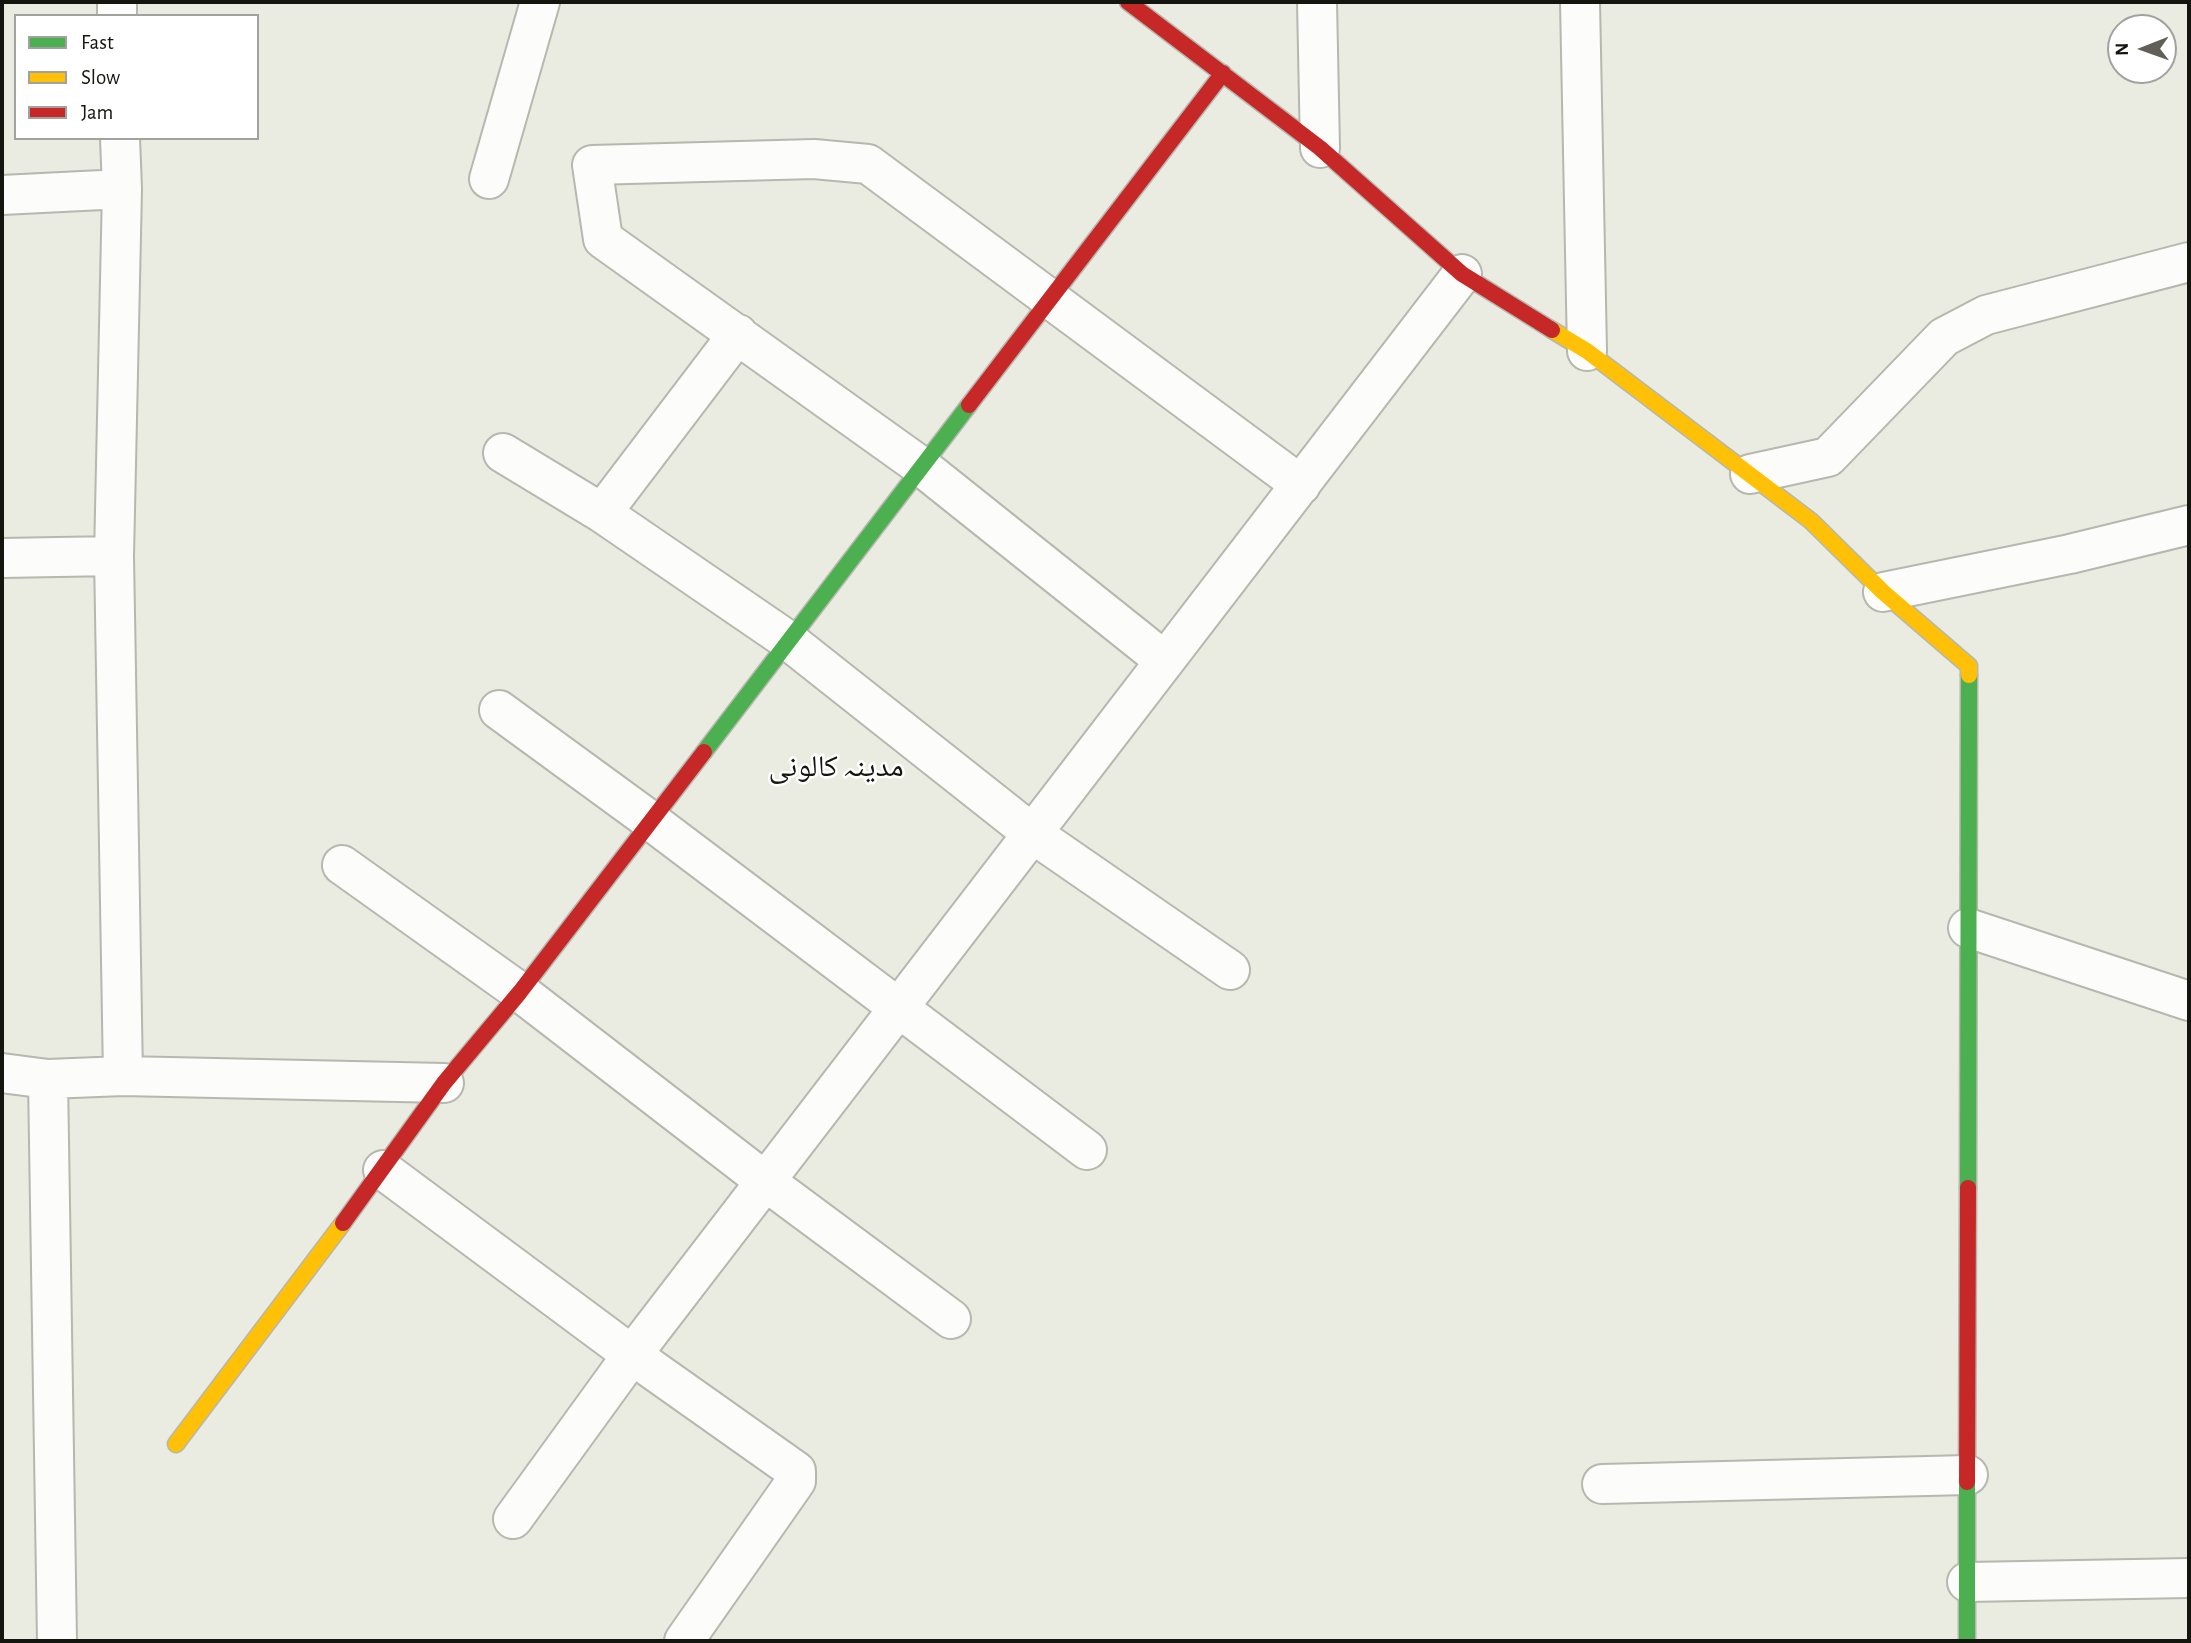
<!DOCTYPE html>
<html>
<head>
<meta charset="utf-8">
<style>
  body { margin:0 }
  #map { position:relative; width:2191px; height:1643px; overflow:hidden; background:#eaece1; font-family:"Alegreya Sans",sans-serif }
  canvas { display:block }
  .frame { position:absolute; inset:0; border:4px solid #15150f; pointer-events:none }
  .legend { position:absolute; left:14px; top:14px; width:245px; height:126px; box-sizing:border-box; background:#fff; border:2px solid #a1a19f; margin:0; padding:9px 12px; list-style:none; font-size:21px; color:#15150f }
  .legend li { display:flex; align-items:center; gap:14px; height:35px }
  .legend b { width:35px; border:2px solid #a1a19f }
  .north { position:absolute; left:2107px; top:14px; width:70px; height:70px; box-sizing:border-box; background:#fff; border:2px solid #a1a19f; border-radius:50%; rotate:269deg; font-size:19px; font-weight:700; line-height:28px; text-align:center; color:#15150f }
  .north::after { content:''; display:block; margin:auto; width:24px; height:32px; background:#606058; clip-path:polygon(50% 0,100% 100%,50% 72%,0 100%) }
</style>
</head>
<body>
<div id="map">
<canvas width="2191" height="1643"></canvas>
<div class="frame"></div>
<ul class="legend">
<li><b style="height:9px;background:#4caf50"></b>Fast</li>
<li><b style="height:9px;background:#ffc107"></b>Slow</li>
<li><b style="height:9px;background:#c62828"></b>Jam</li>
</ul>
<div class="north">N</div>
</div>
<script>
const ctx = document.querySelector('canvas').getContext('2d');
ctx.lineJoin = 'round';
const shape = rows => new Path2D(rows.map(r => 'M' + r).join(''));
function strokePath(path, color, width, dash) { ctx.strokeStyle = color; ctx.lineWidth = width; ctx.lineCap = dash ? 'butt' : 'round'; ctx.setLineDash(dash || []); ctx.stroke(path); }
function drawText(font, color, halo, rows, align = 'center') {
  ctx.font = font + ' "Alegreya Sans","Noto Naskh Arabic",sans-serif'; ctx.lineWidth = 5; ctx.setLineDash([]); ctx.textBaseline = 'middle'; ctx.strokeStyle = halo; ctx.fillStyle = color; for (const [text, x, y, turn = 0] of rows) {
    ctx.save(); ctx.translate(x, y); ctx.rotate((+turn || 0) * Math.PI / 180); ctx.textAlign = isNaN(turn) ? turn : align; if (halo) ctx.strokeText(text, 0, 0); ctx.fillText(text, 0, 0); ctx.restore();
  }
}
const street = shape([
  [117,2,117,16],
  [1317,2,1320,148],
  [1580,2,1587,351],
  [120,138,122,189,114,556,123,1076],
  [489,179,540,2],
  [2,195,122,189],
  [503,453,602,513,789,641,1033,834,1230,970],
  [1750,474,1828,457,1944,337,1986,315,2189,262],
  [602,513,738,334],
  [2,558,114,556],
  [1883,592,2070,554,2189,525],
  [1165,661,922,467,603,239,592,165,814,159,868,164,1301,485],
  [499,710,651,821,1087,1150],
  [342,865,520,992,765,1181,951,1319],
  [1968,928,2189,1001],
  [2,1073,48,1079,123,1076,444,1083],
  [48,1079,57,1641],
  [383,1170,632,1355,796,1471,796,1481,684,1641],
  [1602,1484,1968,1475],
  [513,1519,632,1355,1462,274],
  [1967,1582,2189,1578]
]);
const fast = shape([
  [704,752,969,405],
  [1968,1188,1969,675],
  [1967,1641,1967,1482]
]);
const slow = shape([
  [1552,330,1587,351,1811,521,1883,592,1969,666,1969,675],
  [176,1444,343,1223]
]);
const jam = shape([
  [1128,2,1320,148,1462,274,1552,330],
  [969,405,1223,73],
  [343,1223,444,1083,520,992,704,752],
  [1967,1482,1968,1188]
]);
const quarterNames = [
  ["مدینہ کالونی",836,767]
];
strokePath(street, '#b6b7af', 42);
strokePath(fast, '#b6b7af', 19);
strokePath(slow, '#b6b7af', 19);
strokePath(jam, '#b6b7af', 19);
strokePath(street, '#fcfcfa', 38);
strokePath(fast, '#4caf50', 16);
strokePath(slow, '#ffc107', 16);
strokePath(jam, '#c62828', 16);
drawText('30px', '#15150f', '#fff', quarterNames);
</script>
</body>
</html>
